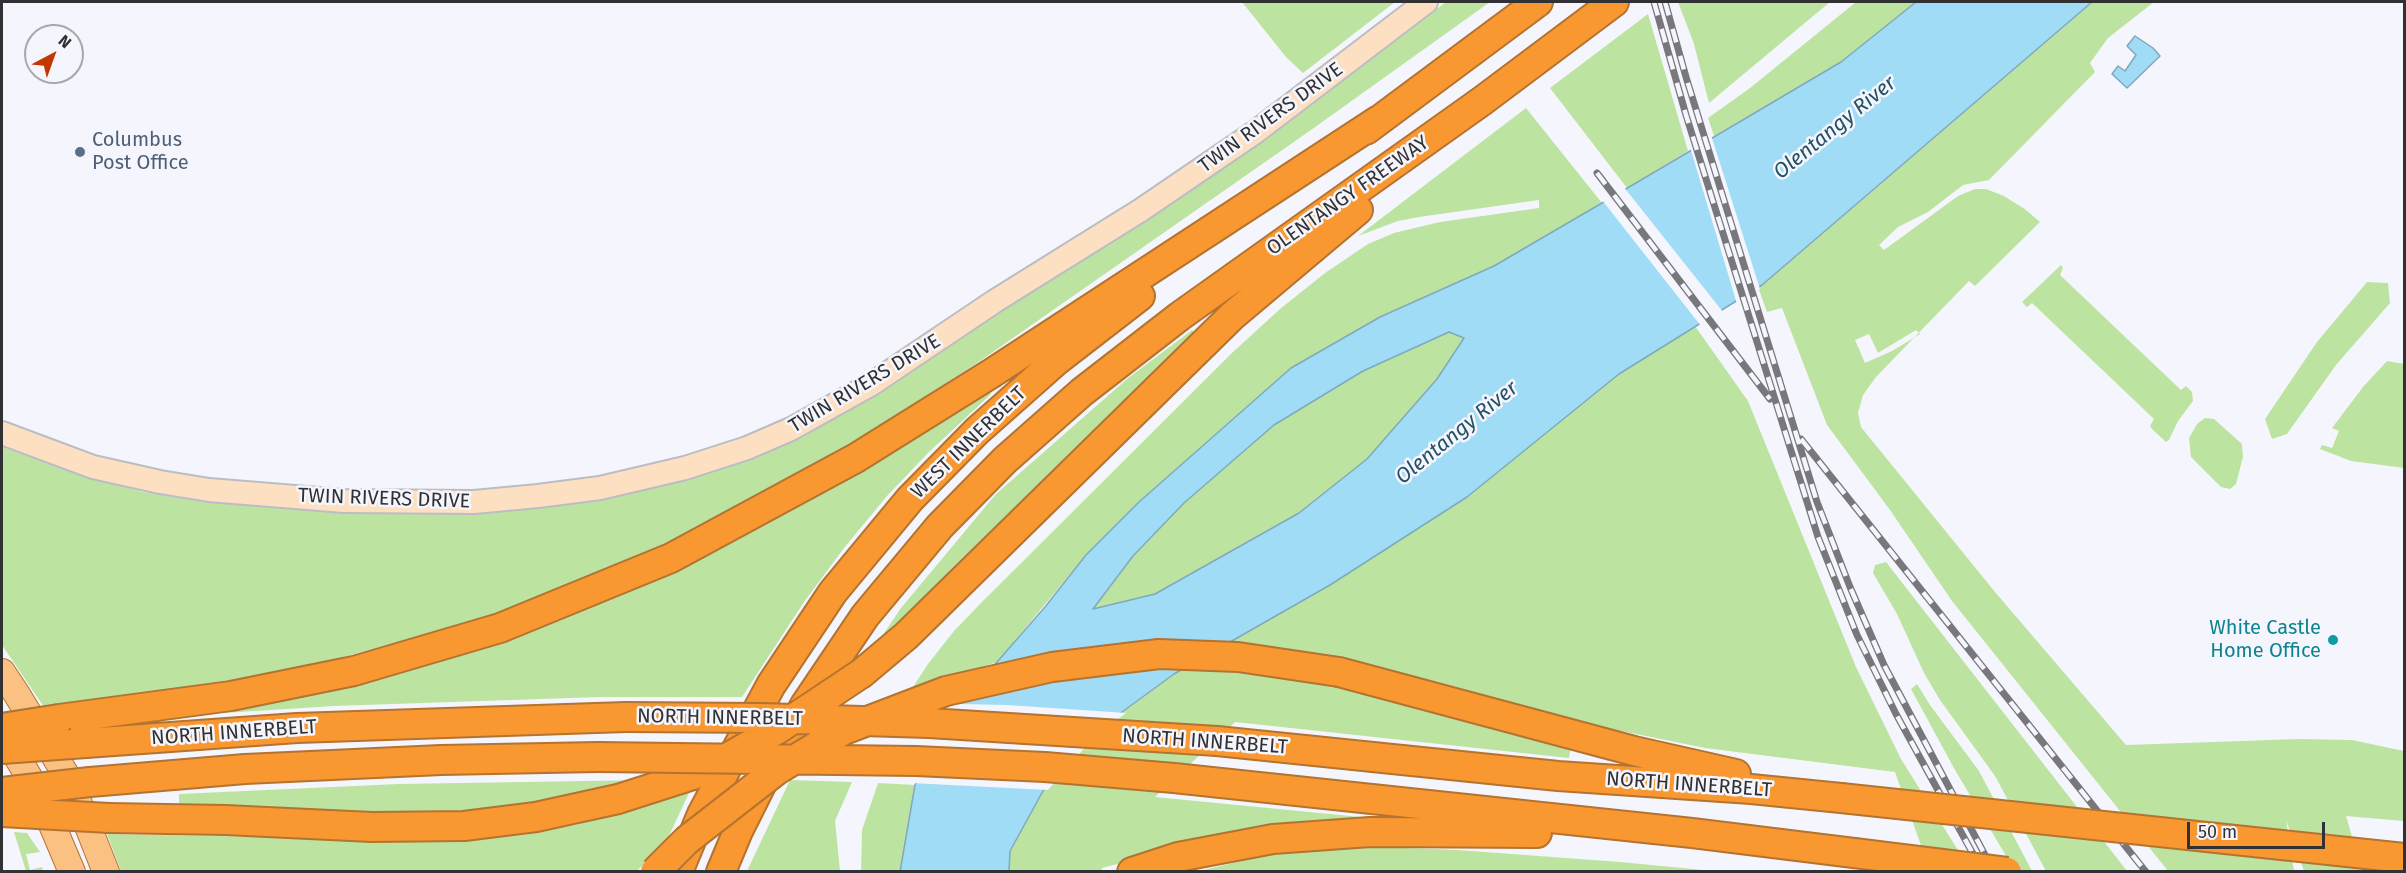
<!DOCTYPE html>
<html>
<head>
<meta charset="utf-8">
<style>
  body { margin:0 }
  #map { position:relative; width:2406px; height:873px; overflow:hidden; background:#f5f6fd; font-family:"Fira Sans",sans-serif }
  canvas { display:block }
  .frame { position:absolute; inset:0; border:3px solid #313134; pointer-events:none }
  .north { position:absolute; left:24px; top:24px; width:60px; height:60px; box-sizing:border-box; background:#f5f6fd; border:2px solid #a7a7ad; border-radius:50%; rotate:41deg; font-size:16px; font-weight:700; line-height:24px; text-align:center; color:#313134 }
  .north::after { content:''; display:block; margin:auto; width:21px; height:27px; background:#c13900; clip-path:polygon(50% 0,100% 100%,50% 72%,0 100%) }
  .scale { position:absolute; left:2187px; top:822px; width:138px; height:27px; box-sizing:border-box; border:3px solid #313134; border-top:0; padding-left:8px; font-size:18px; line-height:21px; white-space:nowrap; color:#313134; -webkit-text-stroke:4px #f5f6fd; paint-order:stroke }
</style>
</head>
<body>
<div id="map">
<canvas width="2406" height="873"></canvas>
<div class="frame"></div>
<div class="north">N</div>
<div class="scale">50 m</div>
</div>
<script>
const ctx = document.querySelector('canvas').getContext('2d');
ctx.lineJoin = 'round';
function fillPath(path, color) { ctx.fillStyle = color; ctx.fill(path, 'evenodd'); }
const shape = rows => new Path2D(rows.map(r => 'M' + r).join(''));
function strokePath(path, color, width, dash) { ctx.strokeStyle = color; ctx.lineWidth = width; ctx.lineCap = dash ? 'butt' : 'round'; ctx.setLineDash(dash || []); ctx.stroke(path); }
function drawText(font, color, halo, rows, align = 'center') {
  ctx.font = font + ' "Fira Sans",sans-serif'; ctx.lineWidth = 5; ctx.setLineDash([]); ctx.textBaseline = 'middle'; ctx.strokeStyle = halo; ctx.fillStyle = color; for (const [text, x, y, turn = 0] of rows) {
    ctx.save(); ctx.translate(x, y); ctx.rotate((+turn || 0) * Math.PI / 180); ctx.textAlign = isNaN(turn) ? turn : align; if (halo) ctx.strokeText(text, 0, 0); ctx.fillText(text, 0, 0); ctx.restore();
  }
}
const green = shape([
  [1242,2,1395,2,1303,73,1286,57],
  [1446,2,1490,2,1311,130,980,361,822,463,707,526,600,574,485,618,336,659,218,687,44,707,2,645,2,447,76,474,143,492,198,501,296,508,425,513,544,507,626,495,689,479,779,447,825,424,888,387,989,318,1229,165],
  [1678,2,1830,2,1709,103,1694,44],
  [1856,2,1916,2,1841,62,1714,136,1708,118,1750,88],
  [2092,2,2154,2,2108,38,2090,63,2095,72,1989,180,1963,185,1928,212,1898,227,1879,245,1884,250,1958,196,1975,189,1986,189,2004,196,2026,210,2040,222,1975,286,1969,281,1876,377,1863,395,1858,413,1861,427,1995,592,2126,745,2299,739,2352,740,2404,751,2404,821,2346,816,2362,871,2304,871,2286,820,2294,871,2168,871,1952,601,1890,510,1827,425,1782,308,1767,312,1758,287],
  [1916,330,1920,334,1892,351,1865,363,1855,340,1869,334,1878,353],
  [1648,14,1688,151,1627,188,1550,88],
  [1526,108,1602,203,1494,266,1381,317,1291,368,1139,502,1086,555,997,662,911,690,928,664,954,631,981,603,1233,352,1280,309,1325,273,1368,244,1394,233,1440,222,1539,208,1539,200,1419,217,1398,221,1358,236],
  [2061,265,2063,268,2060,275,2181,390,2186,386,2192,392,2193,401,2178,421,2169,440,2166,442,2152,429,2150,426,2154,419,2032,303,2027,307,2022,302],
  [2367,282,2388,283,2390,303,2336,365,2287,434,2272,439,2265,419,2317,342],
  [1695,326,1748,401,1856,667,1901,759,1971,871,1930,871,1895,772,1705,748,1587,724,1442,683,1324,655,1297,679,1366,692,1571,746,1569,758,1235,722,1155,797,1361,817,1362,823,1194,844,1102,868,1101,871,1009,872,1010,851,1043,791,1092,735,1174,674,1619,374],
  [1192,330,1197,335,870,654,901,608,996,494,1127,379],
  [1449,332,1464,338,1437,379,1367,459,1299,513,1155,594,1092,610,1133,556,1184,503,1274,425,1363,371],
  [2387,361,2404,364,2404,468,2351,461,2320,449,2322,445,2332,448,2339,431,2332,428,2363,387],
  [986,387,991,394,927,454,887,496,844,548,804,602,742,697,601,697,334,706,223,713,222,707,696,558,811,499],
  [2205,418,2214,419,2242,444,2243,457,2236,484,2230,489,2221,487,2191,457,2189,438,2197,424],
  [1886,562,2127,871,2046,871,1995,776,1940,700,1924,673,1897,614,1873,573,1875,565],
  [1917,684,1930,705,1979,771,2032,871,2015,871,1955,770,1911,689],
  [648,780,562,803,435,816,179,806,179,794,398,784],
  [790,780,852,782,835,821,840,871,747,871],
  [878,783,915,785,900,871,861,872,862,830],
  [690,791,667,840,637,871,121,871,107,834,435,840,523,835,576,825],
  [14,832,27,833,40,852,26,854,30,870,42,867,43,871,26,871],
  [1352,846,1458,850,1620,862,1714,871,1195,872,1280,852]
]);
const water = shape([
  [1916,2,2092,2,1762,285,1619,374,1467,497,1330,585,1174,674,1092,734,1043,791,1010,851,1009,871,900,872,915,785,942,725,1045,607,1086,555,1139,502,1291,368,1380,317,1494,266,1602,203,1841,62,1916,2],
  [1449,332,1464,338,1437,379,1367,459,1299,513,1155,594,1093,609,1133,556,1184,503,1274,425,1363,371,1449,332],
  [2135,36,2153,48,2160,56,2127,88,2112,74,2118,66,2125,71,2136,55,2127,46,2135,36]
]);
const pier = shape([
  [1711,135,1760,289,1737,304,1690,147],
  [1623,186,1723,312,1701,326,1602,200],
  [957,704,1007,705,1126,713,1094,737,1048,790,912,783,940,723]
]);
const secondary = shape([
  [2,433,93,467,160,482,209,490,344,501,474,502,538,496,600,488,685,468,747,448,791,429,870,385,995,301,1141,210,1254,133,1426,2]
]);
const primary = shape([
  [2,672,16,693,71,783,106,872],
  [3,733,39,794,72,872]
]);
const highway = shape([
  [1366,130,1538,2],
  [1339,672,1634,751,1736,774],
  [862,673,906,636,1232,316,1358,210],
  [59,719,231,696,354,671,500,628,671,558,856,458,992,373,1379,120],
  [1217,741,1558,776,1751,789,1841,798],
  [72,744,297,728,626,717],
  [1174,778,1692,833,1854,853],
  [90,782,245,769,441,760,598,757],
  [109,818,225,820,372,827,464,826,536,817,618,799,693,775],
  [2366,854,2404,858],
  [678,872,702,814,771,685,833,592,910,499,977,431,1056,361,1140,296],
  [721,872,738,831,770,767,805,705,865,616,940,526,1005,460,1082,392,1180,316,1482,101,1614,2],
  [1132,872,1178,857,1273,839,1370,832,1537,833]
]);
const rail = shape([
  [1654,2,1686,115,1818,537,1857,635,1896,714,1983,872],
  [1665,2,1686,77,1817,502,1850,587,1884,665,1994,872],
  [1597,173,1770,399],
  [1801,439,2146,872]
]);
const highwayBridge = shape([
  [626,717,762,718,929,723,1217,741],
  [2,728,59,719],
  [2,749,72,744],
  [598,757,916,761,1045,767,1174,778],
  [727,758,778,729,862,673],
  [2,792,90,782],
  [1841,798,2366,854],
  [2,812,109,818],
  [1854,853,2007,872],
  [655,872,687,840,777,770,844,730,946,691,1052,667,1159,654,1238,657,1339,672]
]);
const markers = [
  [80,152,6,"#5c6f8a"],
  [2333,640,6,"#0f9aa8"]
];
const streetNames = [
  ["TWIN RIVERS DRIVE",1271,118,-36],
  ["OLENTANGY FREEWAY",1348,196,-35],
  ["TWIN RIVERS DRIVE",865,384,-31],
  ["WEST INNERBELT",969,443,-44],
  ["TWIN RIVERS DRIVE",384,499,2],
  ["NORTH INNERBELT",720,718,1],
  ["NORTH INNERBELT",234,733,-4],
  ["NORTH INNERBELT",1205,742,4],
  ["NORTH INNERBELT",1689,785,4]
];
const serviceNames = [
  ["Columbus",92,140],
  ["Post Office",92,163]
];
const cultureNames = [
  ["White Castle",2321,628],
  ["Home Office",2321,651]
];
const waterNames = [
  ["Olentangy River",1835,128,-39],
  ["Olentangy River",1457,433,-39]
];
fillPath(green, '#bce4a0');
fillPath(water, '#a1dcf7');
strokePath(water, '#7fa9bc', 1.5);
fillPath(pier, '#f5f6fd');
strokePath(secondary, '#bcbdc4', 26);
strokePath(primary, '#b37331', 28);
strokePath(highway, '#b37331', 32);
strokePath(secondary, '#fde0c1', 22);
strokePath(primary, '#fbc183', 26);
strokePath(highway, '#f99730', 28);
strokePath(rail, '#77777c', 7);
strokePath(rail, '#f5f6fd', 4.5, [14]);
strokePath(highwayBridge, '#b37331', 32, []);
strokePath(highwayBridge, '#f99730', 28);
for (const [x, y, r, color] of markers) { const dot = new Path2D(); dot.arc(x, y, r, 0, 2 * Math.PI); ctx.fillStyle = color; ctx.fill(dot); strokePath(dot, '#f5f6fd', 2); }
drawText('20px', '#313134', '#f5f6fd', streetNames);
drawText('20px', '#4e5e75', '#f5f6fd', serviceNames, 'left');
drawText('20px', '#0d838f', '#f5f6fd', cultureNames, 'right');
drawText('italic 21px', '#245265', '#f5f6fd', waterNames);
</script>
</body>
</html>
